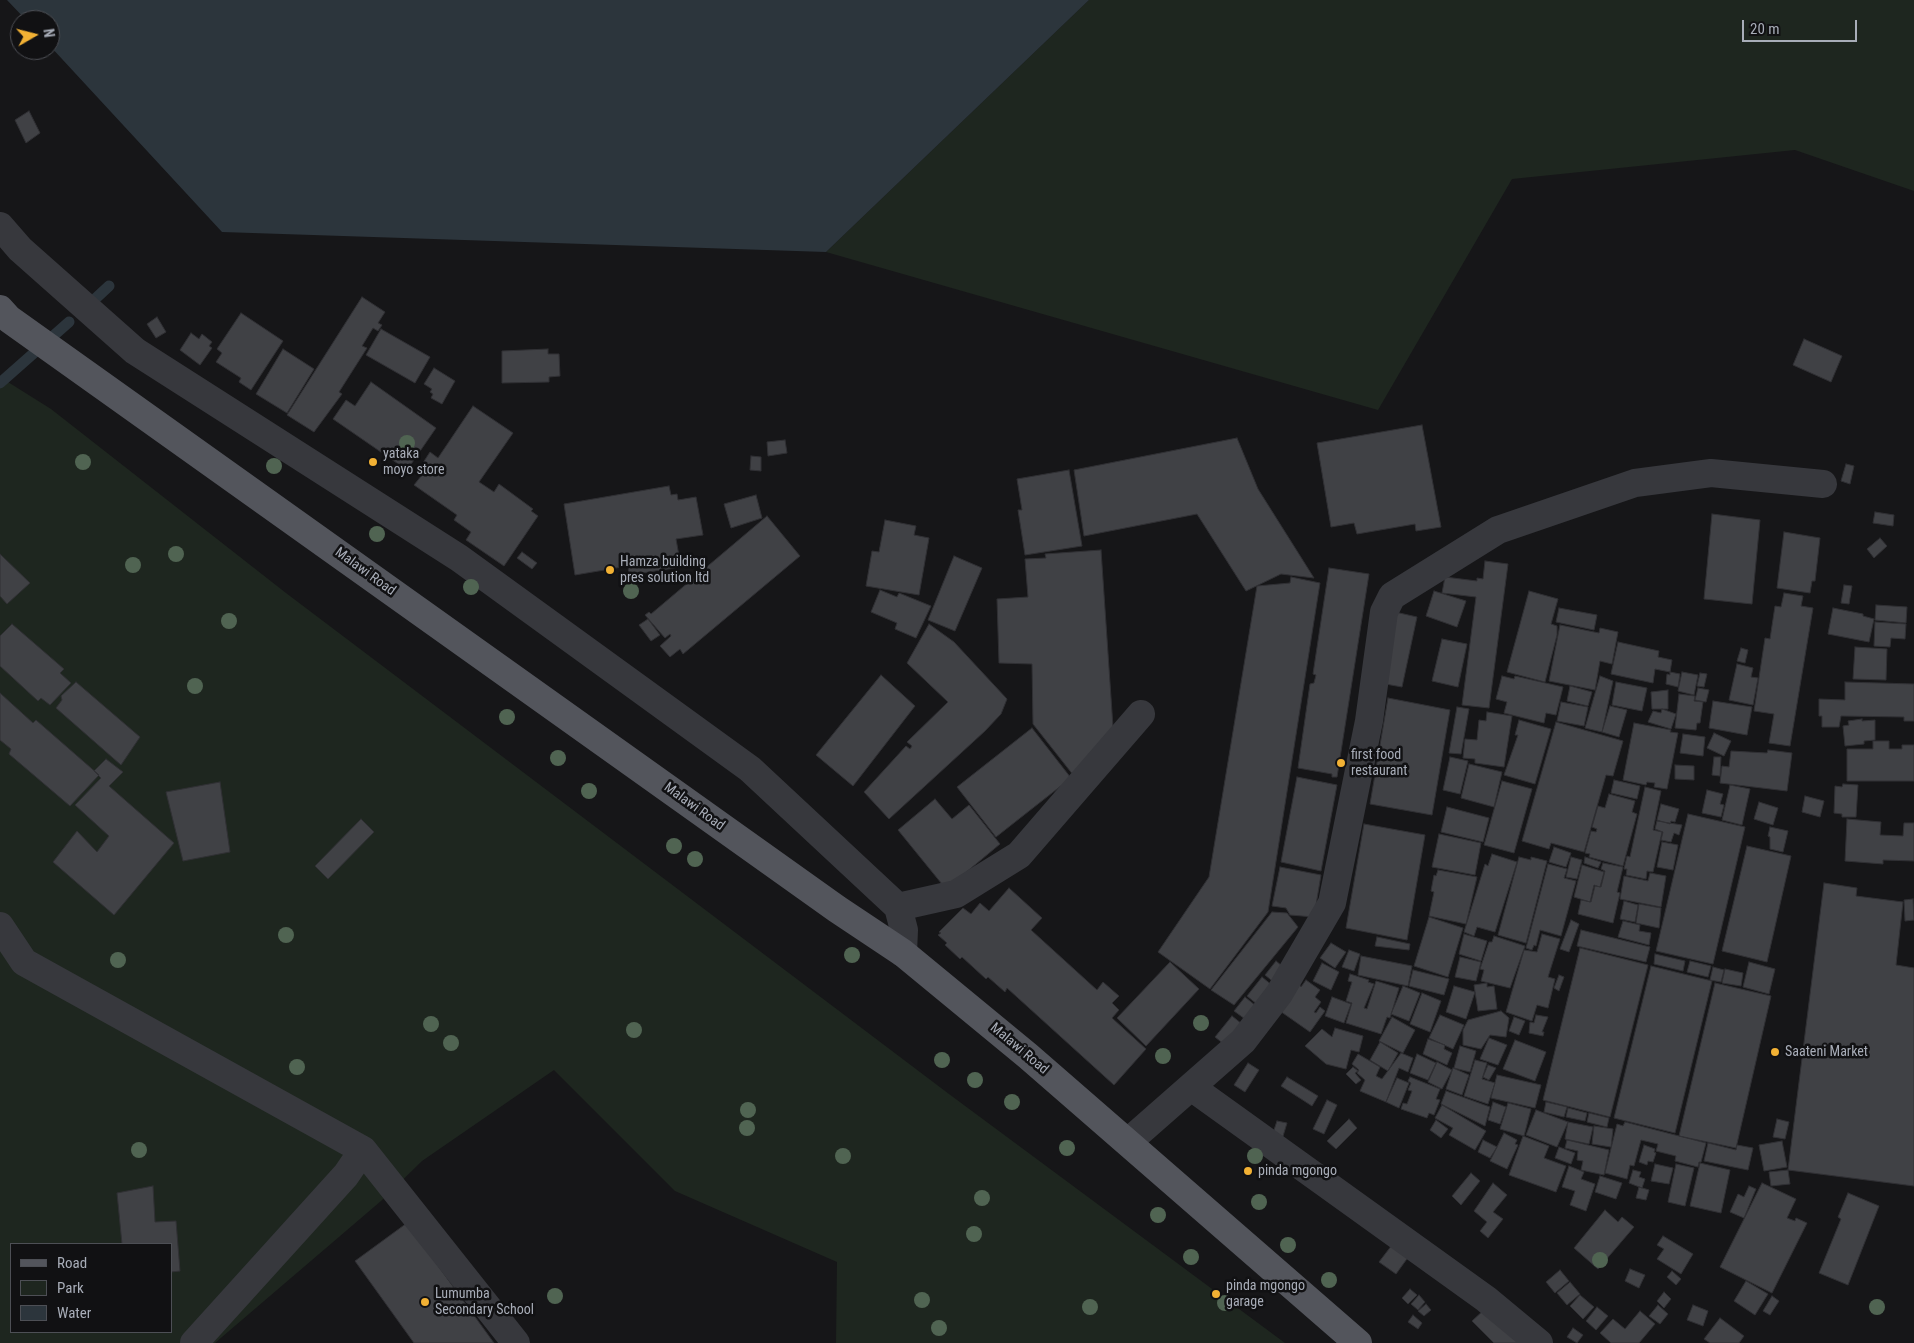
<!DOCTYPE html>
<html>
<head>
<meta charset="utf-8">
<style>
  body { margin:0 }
  #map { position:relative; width:1914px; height:1343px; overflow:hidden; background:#161618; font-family:"Roboto Condensed",sans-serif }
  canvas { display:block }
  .legend { position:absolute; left:10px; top:1243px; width:162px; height:90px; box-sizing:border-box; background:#111113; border:1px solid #4d4f55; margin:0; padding:6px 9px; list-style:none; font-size:15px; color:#a8adb8 }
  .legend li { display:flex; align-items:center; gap:10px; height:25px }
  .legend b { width:25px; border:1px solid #4d4f55 }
  .north { position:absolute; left:10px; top:10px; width:50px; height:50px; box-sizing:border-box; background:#111113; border:1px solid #4d4f55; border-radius:50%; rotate:82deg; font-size:14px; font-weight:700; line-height:20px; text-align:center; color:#a8adb8 }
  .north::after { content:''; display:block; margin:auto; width:18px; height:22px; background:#f2b134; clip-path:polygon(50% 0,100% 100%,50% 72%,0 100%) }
  .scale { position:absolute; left:1742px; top:20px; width:115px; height:22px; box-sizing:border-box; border:2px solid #a8adb8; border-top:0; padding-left:6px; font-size:15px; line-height:18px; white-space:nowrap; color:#a8adb8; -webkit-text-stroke:4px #111113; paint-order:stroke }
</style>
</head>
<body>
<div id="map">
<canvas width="1914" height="1343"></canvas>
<ul class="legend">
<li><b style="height:6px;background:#53555c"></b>Road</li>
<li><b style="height:14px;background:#1e261f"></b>Park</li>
<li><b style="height:14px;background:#2c353c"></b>Water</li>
</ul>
<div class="north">N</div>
<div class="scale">20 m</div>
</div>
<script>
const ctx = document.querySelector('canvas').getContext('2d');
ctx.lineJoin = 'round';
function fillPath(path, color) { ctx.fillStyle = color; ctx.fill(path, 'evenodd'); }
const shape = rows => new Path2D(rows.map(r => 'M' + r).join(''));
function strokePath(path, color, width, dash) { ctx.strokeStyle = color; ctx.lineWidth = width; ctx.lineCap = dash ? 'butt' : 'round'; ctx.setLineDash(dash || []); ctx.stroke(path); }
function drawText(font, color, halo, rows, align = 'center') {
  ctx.font = font + ' "Roboto Condensed",sans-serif'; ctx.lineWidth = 5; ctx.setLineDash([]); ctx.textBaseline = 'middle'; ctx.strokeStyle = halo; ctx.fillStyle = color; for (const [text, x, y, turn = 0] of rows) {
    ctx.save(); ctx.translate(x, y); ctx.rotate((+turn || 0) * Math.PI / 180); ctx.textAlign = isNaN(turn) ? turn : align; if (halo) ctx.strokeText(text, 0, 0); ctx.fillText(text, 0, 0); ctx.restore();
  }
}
const green = shape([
  [1089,0,1914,0,1914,191,1795,150,1512,179,1378,410,826,252],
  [0,377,51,409,286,593,949,1094,1285,1343,836,1343,837,1262,675,1191,554,1070,422,1161,381,1201,215,1343,0,1343],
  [11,1244,171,1244,171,1332,11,1332]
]);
const water = shape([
  [7,0,1089,0,826,252,222,232,50,46,50,20,26,20]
]);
const stream = shape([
  [95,299,109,286],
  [0,383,69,322]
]);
const building = shape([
  [29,111,40,133,26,143,15,120,29,111],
  [362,297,385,312,378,323,382,325,378,331,373,328,362,346,367,348,339,392,342,394,314,432,287,415,362,297],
  [241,313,283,341,251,390,239,382,241,378,216,362,222,353,217,349,241,313],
  [157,317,166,332,156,338,147,324,157,317],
  [381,329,430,357,415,383,366,355,381,329],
  [191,333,199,339,202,334,212,342,209,346,212,348,200,365,180,350,191,333],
  [1804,339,1842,356,1831,382,1793,365,1804,339],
  [283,349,314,369,287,413,256,394,283,349],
  [548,349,548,354,559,354,560,376,549,377,549,382,502,383,502,351,548,349],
  [434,368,455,381,442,404,431,398,433,394,430,392,432,389,424,384,434,368],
  [371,382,436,428,407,470,333,419,346,400,355,406,371,382],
  [473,406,513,433,479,482,494,492,499,484,533,509,531,511,538,516,504,566,466,540,471,532,454,520,457,515,414,485,422,475,417,472,430,452,438,458,473,406],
  [1422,425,1441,527,1416,531,1415,524,1357,534,1354,523,1331,527,1317,443,1422,425],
  [1237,438,1258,489,1314,578,1281,574,1246,591,1197,514,1084,536,1074,470,1237,438],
  [785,440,787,453,768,456,767,442,785,440],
  [751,456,761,457,761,471,750,470,751,456],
  [1846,464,1854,466,1850,484,1841,481,1846,464],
  [1069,470,1082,546,1025,555,1018,510,1022,510,1017,479,1069,470],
  [669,486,671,495,677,494,678,500,696,497,703,535,676,539,681,567,629,575,628,566,575,575,564,504,669,486],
  [756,495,762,518,731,528,724,504,756,495],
  [1875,512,1894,515,1893,526,1873,523,1875,512],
  [1712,514,1760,520,1752,604,1704,599,1712,514],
  [767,516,800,556,683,654,680,649,670,657,660,646,671,636,670,634,665,638,645,615,649,612,651,614,767,516],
  [885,520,916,526,914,535,929,538,919,595,866,586,872,551,879,552,885,520],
  [1784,532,1820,538,1815,581,1812,581,1810,593,1777,588,1784,532],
  [1880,538,1887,546,1874,558,1867,549,1880,538],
  [1101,550,1113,727,1074,776,1033,724,1032,664,999,663,997,599,1028,597,1025,559,1046,558,1045,554,1101,550],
  [522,552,537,563,532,569,517,558,522,552],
  [0,554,30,583,7,604,0,596,0,554],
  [954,556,982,568,955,631,928,620,954,556],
  [1485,561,1508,564,1489,708,1462,705,1476,597,1442,593,1445,577,1477,581,1477,578,1483,579,1485,561],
  [1329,568,1369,574,1337,777,1332,777,1332,774,1298,768,1310,684,1314,683,1316,675,1313,674,1329,568],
  [1291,577,1320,583,1268,912,1210,989,1158,952,1209,877,1257,586,1290,583,1291,577],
  [1844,585,1852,586,1849,604,1841,603,1844,585],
  [880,590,897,597,899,593,931,606,916,638,895,629,897,623,871,612,880,590],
  [1434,591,1466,601,1457,627,1426,616,1434,591],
  [1529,591,1558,599,1551,624,1557,626,1557,635,1545,682,1507,672,1529,591],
  [1784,593,1803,596,1801,606,1813,608,1790,746,1769,743,1774,714,1754,711,1765,638,1770,639,1775,606,1781,607,1784,593],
  [1876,605,1907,607,1906,623,1875,620,1876,605],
  [1559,608,1597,615,1594,630,1556,622,1559,608],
  [1833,608,1863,614,1863,616,1874,619,1869,642,1828,634,1833,608],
  [1395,612,1417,617,1402,687,1380,683,1395,612],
  [648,619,660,635,651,641,639,625,648,619],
  [1875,622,1906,624,1905,639,1891,638,1890,647,1874,646,1875,622],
  [12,624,64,669,60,673,71,683,50,705,41,698,38,701,0,666,0,636,12,624],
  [929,624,954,642,1007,699,1001,714,985,731,889,819,864,792,906,746,910,749,912,746,907,742,948,702,907,663,929,624],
  [1560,625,1599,633,1600,628,1618,632,1612,664,1600,661,1595,690,1549,681,1560,625],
  [1442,639,1467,644,1458,687,1432,681,1442,639],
  [1618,642,1659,651,1658,657,1672,660,1670,672,1655,669,1653,683,1611,674,1618,642],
  [1855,647,1887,649,1886,680,1853,679,1855,647],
  [1741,648,1748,650,1745,663,1737,661,1741,648],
  [1737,664,1753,668,1751,677,1758,678,1753,705,1729,700,1737,664],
  [1670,672,1680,674,1678,687,1666,684,1667,674,1670,675,1670,672],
  [1682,672,1698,675,1694,695,1678,691,1682,672],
  [1700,673,1707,674,1704,687,1697,686,1700,673],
  [881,675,915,706,853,786,816,755,881,675],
  [1502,676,1514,679,1515,676,1563,687,1556,715,1546,713,1544,723,1504,713,1507,702,1496,699,1502,676],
  [1600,676,1613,681,1602,732,1585,728,1600,676],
  [76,682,140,737,121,765,56,708,62,700,61,696,76,682],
  [1616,682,1647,688,1642,711,1612,705,1616,682],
  [1845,682,1914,684,1914,721,1904,721,1904,717,1841,716,1839,727,1822,727,1822,716,1819,716,1819,699,1845,700,1845,682],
  [1570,686,1592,692,1588,706,1567,701,1570,686],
  [1698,688,1709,690,1706,702,1695,700,1698,688],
  [1668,690,1668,709,1652,709,1651,692,1668,690],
  [0,693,33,723,36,720,99,775,70,806,9,754,11,749,0,740,0,693],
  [1679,694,1695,696,1694,701,1703,702,1700,723,1697,723,1696,730,1675,728,1679,694],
  [1388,698,1450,710,1432,815,1370,804,1388,698],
  [1713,701,1752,707,1747,735,1709,728,1713,701],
  [1561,702,1588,707,1584,726,1557,721,1561,702],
  [1610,706,1627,710,1619,737,1602,732,1610,706],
  [1457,707,1469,709,1461,754,1449,753,1457,707],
  [1662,709,1676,714,1671,729,1648,722,1653,711,1661,713,1662,709],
  [1487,712,1512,716,1504,767,1475,763,1475,759,1463,758,1465,739,1477,740,1479,720,1486,721,1487,712],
  [1862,719,1862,721,1875,720,1875,740,1864,741,1864,744,1845,746,1843,726,1849,725,1848,721,1862,719],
  [1519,720,1551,729,1535,784,1504,775,1518,735,1515,735,1519,720],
  [1556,722,1623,741,1613,776,1606,775,1584,852,1551,843,1549,849,1522,841,1556,722],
  [1634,723,1671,730,1670,732,1678,733,1667,789,1654,787,1655,783,1647,782,1646,785,1623,780,1634,723],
  [1032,728,1071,778,996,837,957,787,1032,728],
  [1714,733,1731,741,1724,756,1707,748,1714,733],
  [1683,734,1705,737,1703,756,1680,753,1683,734],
  [1873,741,1889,741,1889,749,1902,749,1902,745,1914,745,1914,781,1847,781,1847,749,1873,749,1873,741],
  [1768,750,1792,753,1787,791,1720,783,1722,766,1729,767,1731,751,1767,753,1768,750],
  [1450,757,1468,761,1460,794,1443,790,1450,757],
  [1714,757,1721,757,1720,776,1712,775,1714,757],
  [106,759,123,772,109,786,174,843,114,915,53,862,77,831,97,852,109,836,75,805,101,778,94,771,106,759],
  [1469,764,1502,772,1494,807,1461,798,1469,764],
  [1675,765,1694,766,1694,780,1675,779,1675,765],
  [1297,777,1337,785,1321,871,1281,862,1297,777],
  [1614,780,1640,786,1637,799,1611,793,1614,780],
  [1502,781,1532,789,1514,853,1484,845,1502,781],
  [220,782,230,852,183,861,166,792,220,782],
  [1843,784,1858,785,1856,817,1842,817,1842,814,1834,813,1835,786,1842,787,1843,784],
  [1730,785,1750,789,1742,825,1722,820,1730,785],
  [1645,787,1661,791,1653,830,1662,832,1653,872,1647,871,1646,879,1626,875,1627,869,1624,869,1627,856,1630,857,1645,787],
  [1707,790,1723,794,1720,804,1724,805,1721,817,1702,813,1707,790],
  [1609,794,1635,801,1632,812,1637,814,1623,866,1589,857,1590,854,1585,853,1591,831,1596,832,1597,829,1592,827,1598,806,1605,808,1609,794],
  [1805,796,1824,801,1820,817,1802,812,1805,796],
  [935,799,952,819,969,805,1000,844,946,889,898,830,935,799],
  [1759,802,1778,808,1773,825,1754,819,1759,802],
  [1661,804,1679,809,1675,822,1671,821,1670,824,1657,820,1661,804],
  [1447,807,1489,818,1483,842,1441,832,1447,807],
  [1688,814,1745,827,1713,964,1656,951,1688,814],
  [361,819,374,832,328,879,315,866,361,819],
  [1847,819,1881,822,1880,835,1903,836,1904,823,1914,823,1914,861,1883,860,1883,864,1845,861,1847,819],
  [1657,821,1682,825,1679,835,1674,833,1671,842,1661,840,1663,832,1655,829,1657,821],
  [1364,824,1425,835,1407,940,1346,928,1364,824],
  [1770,827,1788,831,1783,852,1770,849,1770,837,1768,836,1770,827],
  [1439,834,1481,843,1475,875,1432,867,1439,834],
  [1662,842,1678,845,1673,870,1657,867,1662,842],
  [1747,846,1791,856,1767,962,1722,951,1747,846],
  [1554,847,1571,853,1566,867,1549,862,1554,847],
  [1492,854,1517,862,1495,932,1477,927,1474,936,1464,932,1485,864,1488,866,1492,854],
  [1519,857,1531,860,1531,857,1547,861,1526,943,1498,935,1519,857],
  [1571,857,1582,860,1577,879,1566,877,1571,857],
  [1585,857,1601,862,1598,868,1584,863,1585,857],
  [1603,863,1623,867,1617,892,1620,893,1613,923,1578,914,1581,900,1591,902,1595,886,1601,887,1605,871,1601,869,1603,863],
  [1548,864,1567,869,1564,878,1576,881,1561,936,1540,930,1536,946,1534,945,1532,950,1526,948,1548,864],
  [1582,865,1604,872,1600,887,1594,885,1590,902,1574,897,1582,865],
  [1280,867,1321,875,1314,917,1290,915,1286,908,1272,906,1280,867],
  [1438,870,1477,877,1466,924,1429,916,1434,892,1431,891,1434,875,1436,876,1438,870],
  [1650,873,1666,876,1661,907,1620,899,1624,876,1648,881,1650,873],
  [1824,883,1857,888,1856,896,1903,902,1896,965,1914,968,1914,1186,1788,1170,1824,883],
  [1009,888,1042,918,1031,930,1097,990,1103,982,1119,996,1112,1003,1119,1010,1112,1018,1146,1049,1114,1085,1007,988,1005,992,988,977,986,979,962,957,960,959,945,945,947,943,938,935,941,933,939,932,963,908,971,914,980,903,989,911,1009,888],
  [1913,899,1914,920,1905,921,1904,900,1913,899],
  [1624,901,1638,905,1635,922,1620,919,1624,901],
  [1639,904,1661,908,1659,928,1636,923,1639,904],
  [1272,912,1287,913,1298,927,1234,1005,1211,990,1272,912],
  [1429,917,1463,928,1448,977,1414,966,1429,917],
  [1571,920,1579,924,1569,952,1560,949,1571,920],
  [1623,921,1640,925,1639,931,1651,933,1649,945,1618,937,1623,921],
  [1581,930,1650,947,1646,962,1577,946,1581,930],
  [1464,934,1487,941,1481,961,1459,954,1464,934],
  [1542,934,1560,939,1548,977,1555,979,1548,1008,1537,1005,1532,1021,1506,1012,1524,950,1537,952,1542,934],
  [1494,936,1525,946,1510,988,1481,981,1484,970,1480,969,1489,942,1492,942,1494,936],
  [1377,937,1410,944,1409,950,1375,946,1377,937],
  [1331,943,1346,952,1335,968,1320,958,1331,943],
  [1580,948,1648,965,1610,1117,1543,1100,1580,948],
  [1349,950,1360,954,1354,971,1342,967,1349,950],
  [1655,954,1685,961,1683,971,1654,964,1655,954],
  [1361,956,1412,966,1408,986,1358,975,1361,956],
  [1460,957,1481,962,1476,981,1455,977,1460,957],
  [1276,961,1287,970,1276,984,1265,975,1276,961],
  [1690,961,1711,966,1708,977,1687,972,1690,961],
  [1170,962,1199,989,1146,1046,1117,1018,1170,962],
  [1749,962,1775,969,1769,994,1743,987,1749,962],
  [1322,963,1339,972,1331,990,1313,981,1322,963],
  [1651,966,1712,981,1675,1133,1614,1118,1651,966],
  [1713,967,1724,970,1721,982,1710,980,1713,967],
  [1725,969,1743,973,1741,986,1722,983,1725,969],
  [1413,970,1449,979,1444,995,1409,986,1413,970],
  [1350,974,1369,980,1368,982,1374,984,1364,1008,1367,1009,1376,981,1399,988,1390,1018,1387,1017,1381,1034,1346,1023,1352,1003,1346,1001,1352,982,1348,981,1350,974],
  [1559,975,1564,977,1559,991,1554,988,1559,975],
  [1262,977,1273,986,1258,1005,1247,996,1262,977],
  [1306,980,1320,990,1315,997,1321,1002,1314,1012,1316,1013,1320,1007,1325,1011,1310,1032,1280,1011,1299,984,1301,987,1306,980],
  [1487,983,1487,987,1494,986,1497,1009,1478,1011,1474,985,1487,983],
  [1715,983,1771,996,1736,1148,1679,1136,1715,983],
  [1403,986,1420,993,1409,1021,1391,1014,1403,986],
  [1454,986,1475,992,1466,1019,1446,1012,1454,986],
  [1422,993,1441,1001,1430,1032,1410,1024,1422,993],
  [1245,997,1256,1006,1245,1019,1234,1011,1245,997],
  [1332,997,1351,1004,1344,1023,1325,1016,1332,997],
  [1501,1011,1509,1018,1506,1037,1490,1035,1481,1049,1463,1045,1463,1030,1468,1020,1501,1011],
  [1440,1015,1464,1025,1453,1049,1429,1038,1440,1015],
  [1536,1015,1548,1017,1542,1032,1544,1032,1543,1036,1529,1033,1530,1022,1534,1023,1536,1015],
  [1232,1016,1242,1024,1225,1045,1215,1037,1232,1016],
  [1392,1017,1415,1030,1403,1053,1379,1041,1392,1017],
  [1514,1017,1525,1021,1519,1035,1509,1031,1514,1017],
  [1335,1028,1363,1036,1359,1052,1351,1050,1346,1069,1326,1064,1305,1046,1322,1029,1332,1037,1335,1028],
  [1489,1038,1507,1045,1498,1065,1480,1059,1489,1038],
  [1428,1039,1445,1045,1444,1049,1452,1053,1447,1065,1423,1054,1428,1039],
  [1515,1040,1546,1052,1535,1081,1503,1069,1515,1040],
  [1380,1042,1398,1053,1388,1071,1370,1060,1380,1042],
  [1460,1046,1476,1051,1470,1072,1454,1068,1460,1046],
  [1401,1053,1413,1058,1408,1072,1399,1068,1386,1102,1360,1091,1365,1080,1357,1073,1359,1070,1352,1064,1358,1054,1380,1067,1376,1076,1382,1079,1401,1053],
  [1417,1054,1436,1063,1428,1080,1410,1073,1417,1054],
  [1475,1060,1487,1063,1482,1079,1495,1083,1488,1104,1464,1096,1475,1060],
  [1437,1062,1452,1070,1442,1089,1428,1082,1437,1062],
  [1248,1063,1259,1070,1245,1092,1234,1085,1248,1063],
  [1488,1065,1496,1068,1489,1080,1483,1077,1488,1065],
  [1353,1067,1358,1071,1355,1073,1361,1080,1356,1084,1346,1074,1353,1067],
  [1453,1068,1469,1075,1462,1095,1446,1089,1453,1068],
  [1497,1075,1541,1085,1535,1108,1491,1098,1497,1075],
  [1287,1077,1318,1096,1312,1106,1281,1086,1287,1077],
  [1410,1077,1440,1089,1436,1099,1440,1100,1434,1115,1429,1113,1427,1118,1401,1109,1403,1103,1407,1104,1412,1091,1408,1090,1411,1083,1408,1081,1410,1077],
  [1397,1078,1409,1083,1399,1108,1386,1102,1397,1078],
  [1446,1091,1490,1107,1485,1126,1441,1104,1446,1091],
  [1327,1100,1337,1105,1324,1134,1313,1129,1327,1100],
  [1493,1102,1506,1107,1500,1124,1488,1120,1493,1102],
  [1546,1102,1567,1107,1564,1117,1544,1112,1546,1102],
  [1508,1103,1531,1109,1524,1136,1500,1129,1508,1103],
  [1442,1105,1486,1131,1475,1150,1449,1135,1453,1128,1435,1118,1442,1105],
  [1568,1108,1587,1113,1585,1121,1566,1117,1568,1108],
  [1536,1110,1568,1122,1557,1147,1526,1135,1536,1110],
  [1589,1113,1609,1118,1607,1127,1587,1122,1589,1113],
  [1349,1119,1357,1128,1336,1149,1327,1141,1349,1119],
  [1777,1119,1789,1122,1785,1139,1773,1137,1777,1119],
  [1436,1120,1448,1129,1441,1138,1430,1130,1436,1120],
  [1277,1121,1287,1123,1280,1146,1270,1142,1277,1121],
  [1568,1122,1593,1127,1589,1144,1565,1139,1568,1122],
  [1625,1122,1706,1143,1701,1162,1699,1162,1698,1167,1675,1161,1676,1156,1656,1151,1658,1144,1641,1140,1634,1166,1630,1165,1627,1179,1605,1173,1617,1124,1623,1126,1625,1122],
  [1594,1126,1613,1129,1611,1147,1592,1144,1594,1126],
  [1504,1133,1517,1140,1515,1144,1518,1145,1507,1169,1490,1161,1504,1133],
  [1523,1136,1549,1146,1544,1158,1566,1166,1556,1192,1509,1175,1523,1136],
  [1483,1140,1497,1147,1490,1158,1478,1152,1483,1140],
  [1567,1140,1609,1150,1604,1175,1581,1170,1583,1161,1577,1160,1578,1151,1565,1148,1567,1140],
  [1782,1141,1787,1167,1764,1171,1759,1145,1782,1141],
  [1708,1143,1736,1150,1737,1145,1753,1148,1748,1170,1704,1161,1708,1143],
  [1644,1145,1655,1149,1654,1152,1656,1153,1653,1162,1648,1161,1647,1165,1639,1162,1644,1145],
  [1559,1147,1575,1153,1571,1164,1555,1158,1559,1147],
  [1700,1163,1730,1170,1721,1213,1690,1206,1700,1163],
  [1655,1164,1673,1168,1669,1184,1651,1181,1655,1164],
  [1676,1164,1694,1168,1685,1206,1668,1202,1676,1164],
  [1569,1166,1584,1172,1581,1179,1595,1184,1586,1211,1570,1205,1575,1191,1562,1187,1569,1166],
  [1633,1170,1641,1172,1639,1177,1645,1179,1642,1188,1629,1183,1633,1170],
  [1788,1170,1790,1184,1771,1186,1769,1172,1788,1170],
  [1471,1173,1480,1181,1461,1205,1452,1196,1471,1173],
  [1600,1176,1622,1183,1616,1199,1595,1192,1600,1176],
  [1493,1183,1507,1195,1493,1212,1503,1219,1488,1238,1480,1231,1487,1222,1474,1211,1493,1183],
  [1762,1183,1796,1199,1787,1218,1795,1221,1796,1218,1807,1223,1772,1293,1720,1267,1762,1183],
  [153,1186,155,1222,176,1221,180,1271,171,1272,171,1244,122,1244,117,1193,153,1186],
  [1749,1186,1756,1189,1744,1218,1730,1212,1738,1194,1744,1197,1749,1186],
  [1639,1187,1649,1190,1646,1200,1636,1198,1639,1187],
  [1848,1193,1879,1206,1848,1285,1819,1273,1841,1219,1838,1217,1848,1193],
  [1605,1210,1618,1222,1622,1217,1634,1227,1598,1269,1574,1248,1605,1210],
  [407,1223,494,1343,414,1343,355,1261,407,1223],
  [1663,1236,1693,1254,1681,1274,1657,1259,1664,1249,1657,1245,1663,1236],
  [1392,1245,1409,1256,1396,1274,1379,1262,1392,1245],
  [1630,1269,1645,1275,1639,1288,1625,1281,1630,1269],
  [1560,1270,1569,1281,1555,1293,1546,1282,1560,1270],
  [1672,1271,1681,1279,1676,1285,1667,1277,1672,1271],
  [1746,1281,1768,1294,1755,1315,1734,1301,1746,1281],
  [1570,1282,1580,1294,1567,1305,1557,1293,1570,1282],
  [1410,1289,1417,1295,1408,1304,1402,1298,1410,1289],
  [1664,1292,1671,1299,1664,1308,1657,1301,1664,1292],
  [1419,1295,1425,1302,1418,1310,1411,1304,1419,1295],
  [1580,1295,1594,1307,1583,1319,1570,1306,1580,1295],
  [1772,1296,1779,1301,1770,1315,1763,1311,1772,1296],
  [1426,1304,1431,1310,1424,1316,1418,1311,1426,1304],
  [1658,1305,1668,1314,1660,1324,1649,1316,1658,1305],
  [1693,1305,1708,1311,1703,1326,1687,1320,1693,1305],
  [1597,1307,1608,1316,1596,1330,1586,1321,1597,1307],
  [1485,1309,1520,1343,1494,1343,1472,1321,1485,1309],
  [1640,1311,1655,1324,1639,1343,1611,1343,1600,1333,1613,1319,1625,1329,1640,1311],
  [1413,1315,1422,1323,1418,1329,1408,1322,1413,1315],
  [1720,1318,1744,1336,1739,1343,1710,1343,1704,1339,1720,1318],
  [1573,1328,1583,1335,1577,1343,1567,1337,1573,1328]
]);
const minor = shape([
  [0,226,20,249,135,351,459,558,750,769,898,907,904,930,903,953],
  [898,907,956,894,1019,855,1141,714],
  [0,926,24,962,363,1150,516,1343],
  [1191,1087,1486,1299,1539,1343],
  [1128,1142,1243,1041,1279,994,1332,903,1369,721,1384,612,1392,596,1498,530,1635,483,1711,473,1823,484],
  [194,1343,346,1175,363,1150]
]);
const major = shape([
  [0,309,9,319,837,909,903,953,1028,1056,1358,1343]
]);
const trees = [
  [407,443],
  [83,462],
  [274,466],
  [377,534],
  [176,554],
  [133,565],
  [471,587],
  [631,591],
  [229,621],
  [195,686],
  [507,717],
  [558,758],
  [589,791],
  [674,846],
  [695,859],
  [286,935],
  [852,955],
  [118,960],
  [1201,1023],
  [431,1024],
  [634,1030],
  [451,1043],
  [1163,1056],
  [942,1060],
  [297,1067],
  [975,1080],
  [1012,1102],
  [748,1110],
  [747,1128],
  [1067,1148],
  [139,1150],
  [843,1156],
  [1255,1156],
  [982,1198],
  [1259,1202],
  [1158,1215],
  [974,1234],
  [1288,1245],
  [1191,1257],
  [1600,1260],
  [1329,1280],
  [555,1296],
  [922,1300],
  [1225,1303],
  [1090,1307],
  [1877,1307],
  [939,1328]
];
const markers = [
  [373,462,5,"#f2b134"],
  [610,570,5,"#f2b134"],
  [1341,763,5,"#f2b134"],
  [1775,1052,5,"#f2b134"],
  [1248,1171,5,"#f2b134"],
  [1216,1294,5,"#f2b134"],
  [425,1302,5,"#f2b134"]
];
const poiNames = [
  ["yataka",383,454],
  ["moyo store",383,470],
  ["Hamza building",620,562],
  ["pres solution ltd",620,578],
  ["first food",1351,755],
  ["restaurant",1351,771],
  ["Saateni Market",1785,1052],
  ["pinda mgongo",1258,1171],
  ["pinda mgongo",1226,1286],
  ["garage",1226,1302],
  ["Lumumba",435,1294],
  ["Secondary School",435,1310]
];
const streetNames = [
  ["Malawi Road",365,572,36],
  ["Malawi Road",694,807,36],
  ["Malawi Road",1019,1049,40]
];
fillPath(green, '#1e261f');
fillPath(water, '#2c353c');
strokePath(stream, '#2c353c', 11);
fillPath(building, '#404145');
strokePath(building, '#303034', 1);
strokePath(minor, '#37383d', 28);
strokePath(major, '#53555c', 28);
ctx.fillStyle = '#506452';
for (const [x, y] of trees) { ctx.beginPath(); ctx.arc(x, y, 8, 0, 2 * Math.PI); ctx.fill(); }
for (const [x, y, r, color] of markers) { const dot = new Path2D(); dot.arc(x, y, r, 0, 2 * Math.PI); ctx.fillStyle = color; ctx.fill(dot); strokePath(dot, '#111113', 2); }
drawText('14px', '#a8adb8', '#111113', poiNames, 'left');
drawText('14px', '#a8adb8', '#111113', streetNames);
</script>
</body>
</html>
